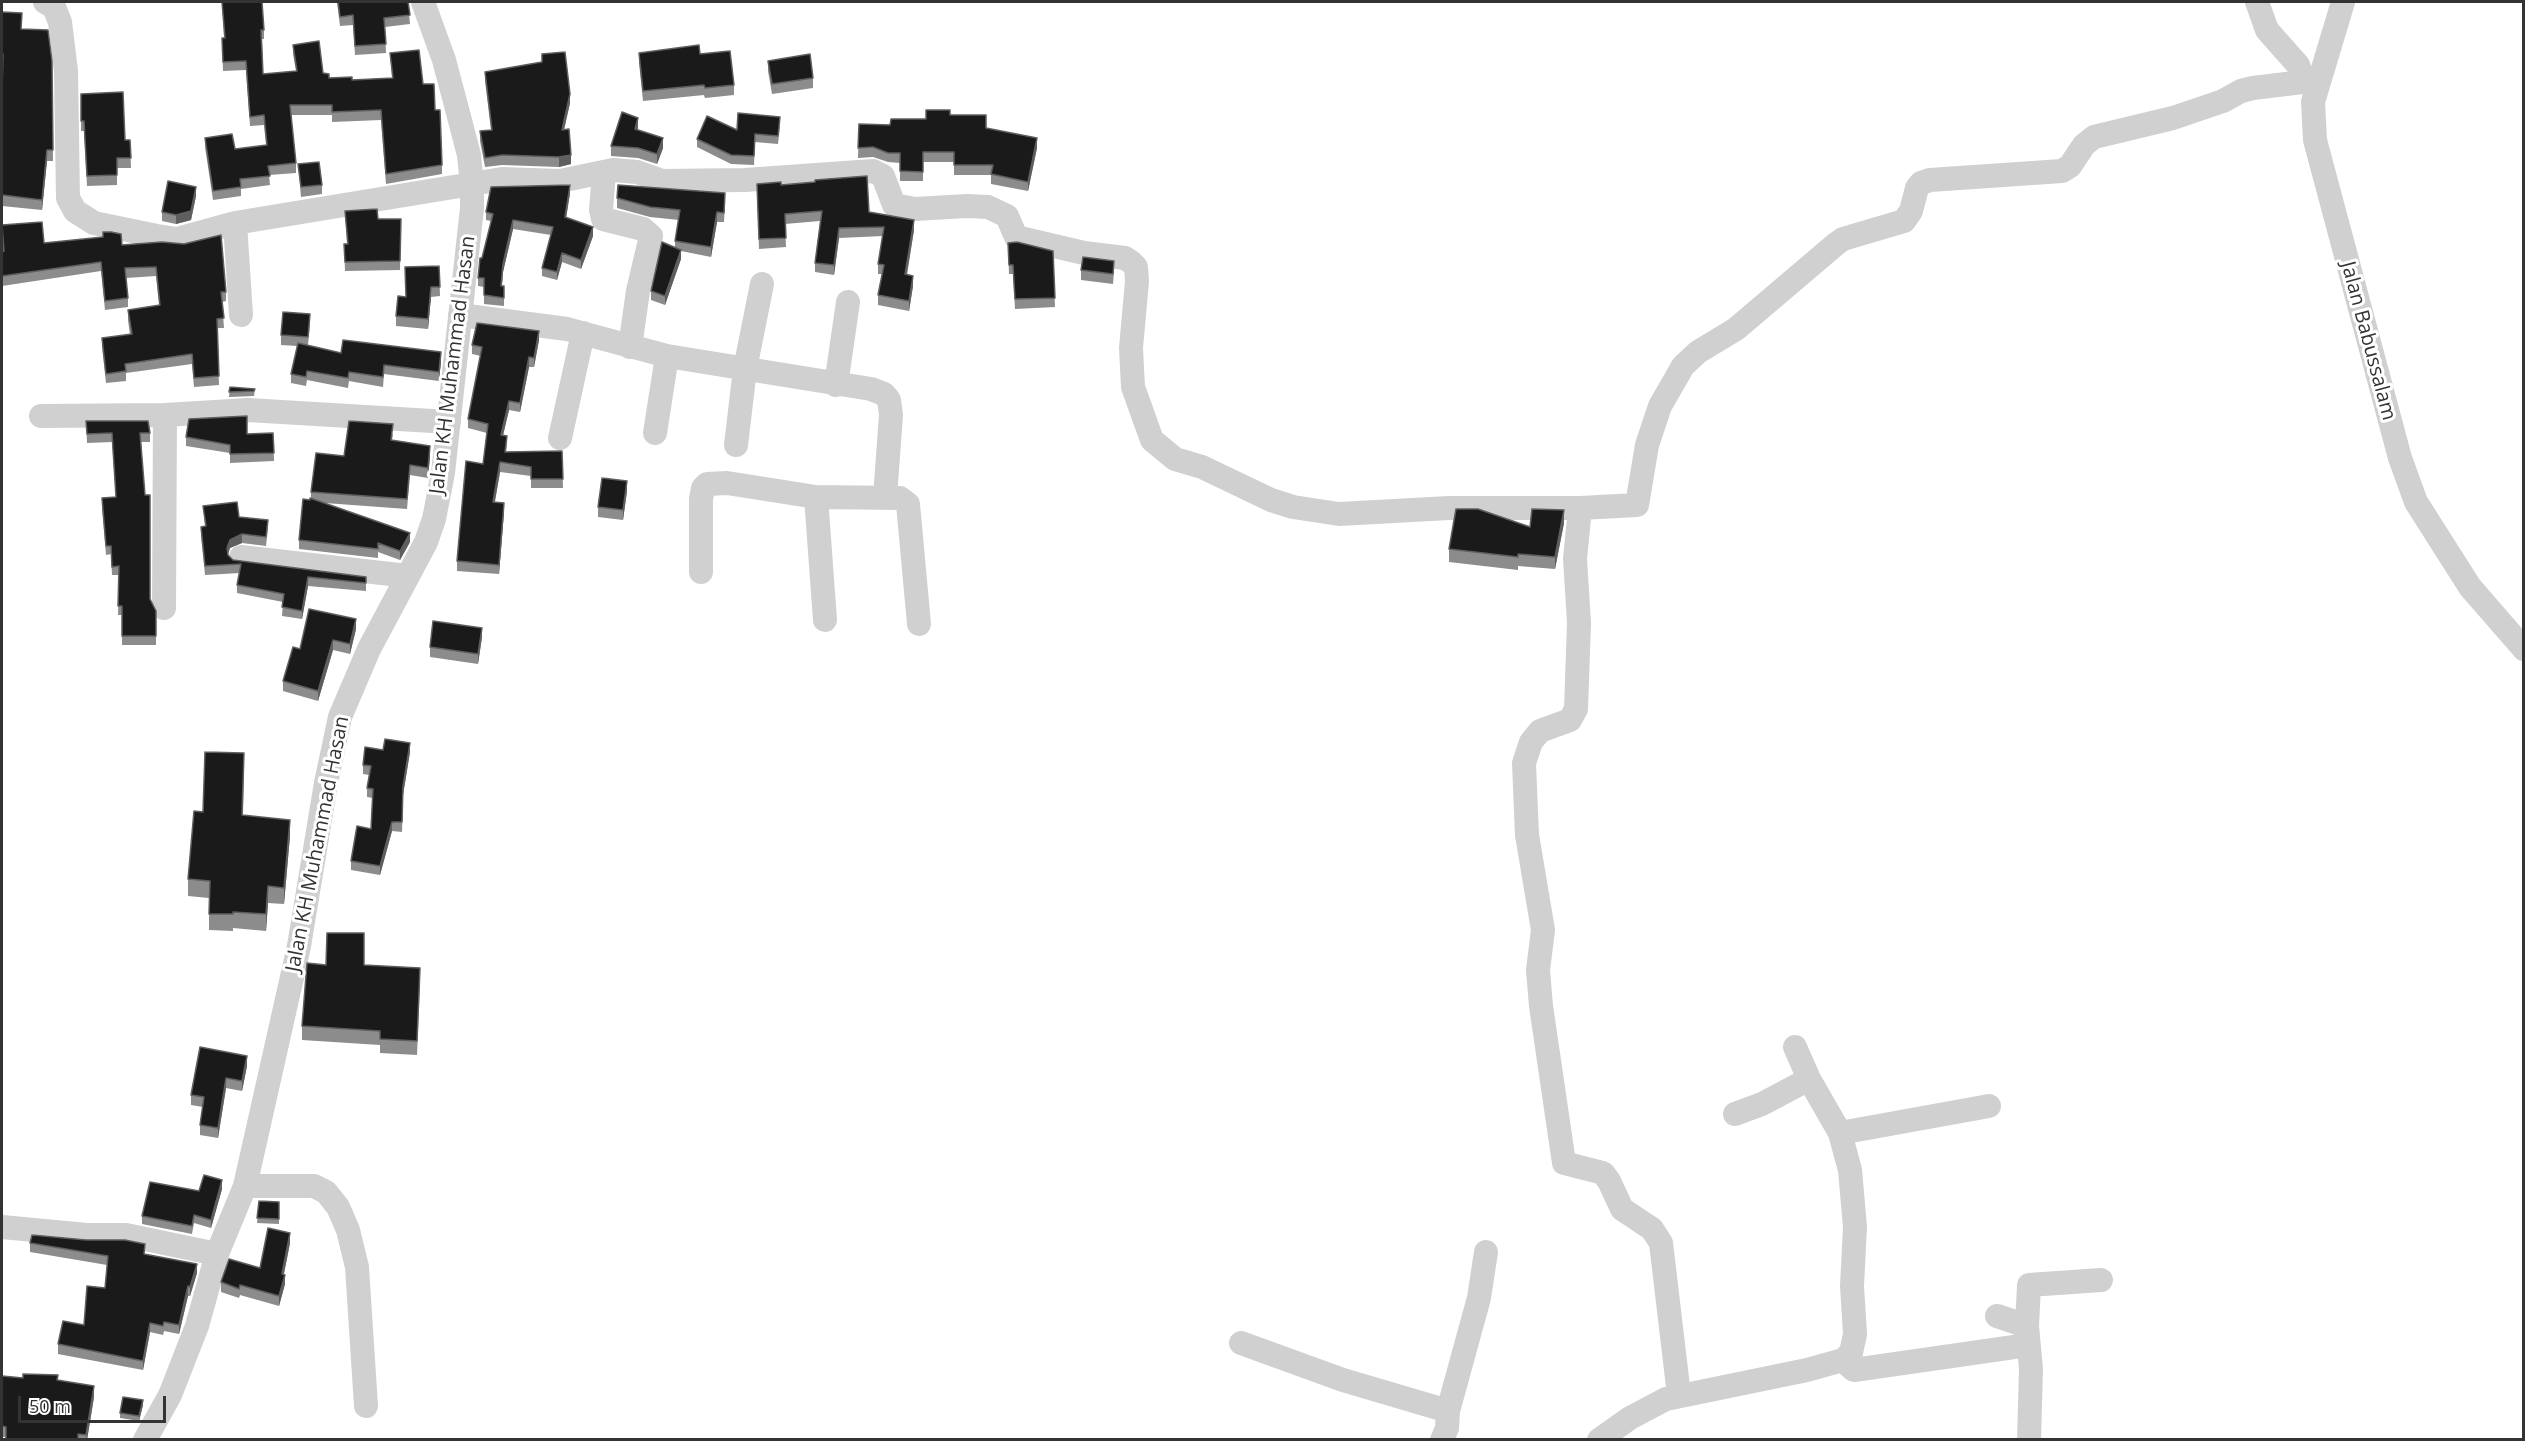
<!DOCTYPE html>
<html>
<head>
<meta charset="utf-8">
<style>
  body { margin:0 }
  #map { position:relative; width:2525px; height:1441px; overflow:hidden; background:#fff; font-family:"Open Sans",sans-serif }
  canvas { display:block }
  .frame { position:absolute; inset:0; border:3px solid #333; pointer-events:none }
  .scale { position:absolute; left:18px; top:1396px; width:148px; height:27px; box-sizing:border-box; border:3px solid #333; border-top:0; padding-left:8px; font-size:18px; line-height:21px; white-space:nowrap; color:#333; -webkit-text-stroke:4px #fff; paint-order:stroke }
</style>
</head>
<body>
<div id="map">
<canvas width="2525" height="1441"></canvas>
<div class="frame"></div>
<div class="scale">50 m</div>
</div>
<script>
const ctx = document.querySelector('canvas').getContext('2d');
ctx.lineJoin = 'round';
const shape = rows => new Path2D(rows.map(r => 'M' + r).join(''));
function strokePath(path, color, width, dash) { ctx.strokeStyle = color; ctx.lineWidth = width; ctx.lineCap = dash ? 'butt' : 'round'; ctx.setLineDash(dash || []); ctx.stroke(path); }
function fillPath(path, color) { ctx.fillStyle = color; ctx.fill(path, 'evenodd'); }
function drawText(font, color, halo, rows, align = 'center') {
  ctx.font = font + ' "Open Sans",sans-serif'; ctx.lineWidth = 6; ctx.setLineDash([]); ctx.textBaseline = 'middle'; ctx.strokeStyle = halo; ctx.fillStyle = color; for (const [text, x, y, turn = 0] of rows) {
    ctx.save(); ctx.translate(x, y); ctx.rotate((+turn || 0) * Math.PI / 180); ctx.textAlign = isNaN(turn) ? turn : align; if (halo) ctx.strokeText(text, 0, 0); ctx.fillText(text, 0, 0); ctx.restore();
  }
}
const minor = shape([
  [45,2,54,7,60,22,66,71,68,198,75,211,94,223,157,236,177,239,235,223,502,179,560,181,613,170,637,172,662,181,745,180,873,171,883,176,894,205,915,209,967,206,988,207,1007,216,1016,237,1084,253,1125,258,1131,262,1136,267,1137,281,1131,348,1133,387,1152,440,1175,459,1202,467,1271,500,1293,507,1339,514,1449,508,1580,508],
  [2257,2,2267,30,2298,65,2304,81],
  [2343,2,2313,102,2315,140,2400,458,2416,502,2470,587,2524,649],
  [604,172,601,210,603,219,643,229,651,236,638,291,630,347],
  [235,223,241,315],
  [460,315,567,329,667,356,871,389,884,394,889,400,891,415,885,497],
  [836,385,848,302],
  [41,416,165,415,248,410,449,422],
  [655,433,667,356],
  [560,438,583,333],
  [736,445,745,369,762,284],
  [816,497,825,620],
  [241,557,408,576],
  [701,572,701,499,703,488,707,484,727,483,816,497,900,498,908,504,919,624],
  [164,608,165,415],
  [1735,1114,1762,1104,1809,1079],
  [1840,1133,1989,1106],
  [245,1186,314,1186,326,1192,338,1207,348,1230,357,1267,366,1406],
  [2,1227,87,1235,126,1235,217,1254],
  [1997,1316,2027,1326,2031,1369,2029,1440],
  [2027,1326,2029,1285,2101,1280],
  [1241,1343,1343,1380,1448,1411,1447,1428,1442,1440],
  [1843,1360,1854,1370,2028,1345],
  [1679,1395,1661,1243,1652,1229,1622,1209,1609,1181,1603,1173,1564,1163,1541,1006,1538,970,1543,930,1527,835,1524,763,1531,742,1540,731,1570,720,1576,709,1579,623,1575,559,1580,508,1637,505,1647,445,1660,406,1683,366,1698,352,1736,329,1836,244,1843,239,1904,221,1911,211,1917,188,1921,183,1930,180,2062,171,2070,166,2084,145,2094,137,2173,118,2223,101,2241,91,2253,88,2319,80],
  [1448,1411,1479,1298,1486,1252],
  [145,1440,170,1395,197,1326,217,1254,245,1186,299,946,326,783,340,717,369,649,426,542,434,519,443,473,472,208,472,185,469,155,457,109,444,60,423,2],
  [1599,1440,1630,1418,1666,1399,1807,1370,1843,1360,1851,1353,1855,1334,1852,1286,1855,1227,1850,1170,1840,1133,1809,1079,1795,1047]
]);
const wall = shape([
  [222,2,264,30,264,39,262,39,263,74,296,71,293,54,293,45,329,78,352,80,392,78,390,53,423,84,435,110,442,165,442,174,386,184,381,120,332,122,332,115,291,115,296,163,296,173,269,175,270,185,241,189,241,196,213,200,205,147,205,138,235,149,266,145,264,125,250,126,246,70,223,71,222,38,224,38],
  [337,2,408,2,410,24,385,27,386,53,355,55,353,25,340,26],
  [2,12,21,29,52,61,53,161,47,161,42,210,2,206,2,93,3,65,2,64],
  [639,53,734,85,734,95,705,98,704,95,643,101,639,63],
  [542,54,570,103,564,129,571,164,559,167,502,165,485,167,480,141,480,131,491,130,485,81,485,72,542,62],
  [768,61,813,78,813,88,772,94,768,71],
  [81,94,125,140,130,140,131,168,117,168,117,185,87,186,84,131,81,131],
  [950,115,986,128,1037,148,1028,191,991,184,991,175,954,175,954,162,923,162,923,181,900,181,900,163,888,162,873,157,858,158,859,124,890,125],
  [780,126,778,144,755,142,754,165,731,164,697,147,697,139,737,130],
  [638,128,638,130,663,148,657,164,638,158,611,156,611,146],
  [298,164,322,185,322,194,301,197],
  [781,185,869,212,914,230,907,275,913,286,909,311,878,305,878,295,882,274,878,274,878,264,883,236,839,238,834,275,815,272,815,263,820,221,785,224,786,247,759,249,757,193],
  [570,193,566,218,593,236,581,269,562,262,557,280,542,276,542,268,551,235,513,229,503,272,502,286,504,286,504,306,484,304,484,287,478,286,478,278,491,221,486,220,486,212],
  [196,196,191,220,176,224,162,221,162,212],
  [617,198,725,203,724,222,717,222,711,257,681,251,681,259,665,305,651,300,651,291,675,247,675,241,679,220,650,217,617,208],
  [345,211,378,219,401,219,400,270,345,271,344,244,347,244],
  [2,225,44,243,122,245,226,292,226,301,222,302,224,328,217,328,219,385,194,387,192,364,126,373,126,381,106,383,102,347,102,338,130,335,128,320,128,310,159,305,156,276,126,278,128,298,128,307,105,310,101,271,2,286,2,252,3,252],
  [1008,243,1053,251,1055,307,1015,309,1013,274,1009,274],
  [439,266,440,296,431,297,428,329,396,326,396,316,406,297],
  [1081,270,1114,271,1113,284,1081,280],
  [310,324,308,345,341,353,441,361,439,381,384,374,383,387,349,381,348,388,307,380,306,386,291,383,291,374,297,346,281,345,281,335],
  [539,340,534,367,529,367,520,412,509,410,503,435,507,445,506,452,562,451,563,488,531,488,531,476,500,472,495,502,504,512,499,574,457,571,457,561,483,464,487,433,468,428,468,419,481,356,472,354,472,345],
  [230,387,255,389,254,396,229,397],
  [86,421,150,433,150,442,141,442,150,599,156,611,156,645,122,645,122,615,118,615,119,575,112,575,111,554,106,555,102,507,102,498,116,497,112,442,87,443],
  [273,433,274,461,230,463,230,453,186,446,186,437],
  [393,434,392,440,430,456,428,478,410,475,407,509,325,503,410,542,400,560,378,552,378,558,299,549,299,540,311,498,311,492,344,456],
  [627,491,623,520,598,517,598,507],
  [203,506,239,517,268,528,266,546,242,543,230,548,228,555,233,560,366,577,366,591,308,586,302,619,282,616,283,602,237,593,237,585,240,573,205,575,201,535,201,527,205,526],
  [1564,523,1555,569,1518,566,1518,570,1449,562,1449,549,1530,527],
  [356,629,350,654,333,650,318,701,283,691,283,681,300,649],
  [482,637,478,664,430,657,430,647],
  [383,750,410,752,403,795,402,832,392,831,380,875,351,870,351,861,371,829,373,798,367,797,367,788,369,775,363,774,363,765],
  [244,770,243,815,290,836,284,904,268,903,266,931,233,928,233,931,209,930,209,898,188,896,188,879,203,812],
  [326,965,364,965,420,982,417,1055,380,1053,380,1045,302,1040,302,1026],
  [247,1066,242,1091,226,1088,218,1138,200,1135,200,1125,203,1107,191,1105,191,1095],
  [222,1189,211,1228,194,1223,192,1234,142,1224,142,1216,199,1191],
  [259,1201,279,1202,279,1224,257,1223],
  [30,1243,145,1254,197,1273,190,1296,188,1296,179,1334,164,1331,163,1335,150,1332,143,1370,58,1354,58,1344,84,1325,105,1288,107,1265,30,1252],
  [290,1243,284,1274,285,1284,279,1306,240,1295,239,1298,221,1292,221,1282,260,1268],
  [2,1376,57,1380,94,1397,87,1440,6,1440,6,1437,2,1437],
  [143,1405,139,1421,120,1418,120,1413]
]);
const shadedWall = shape([
  [570,94,570,103,562,139,562,130],
  [638,118,638,128,635,139,635,129],
  [663,138,663,148,657,164,657,154],
  [1037,138,1037,148,1028,191,1028,182],
  [47,150,47,161,42,210,42,200],
  [571,155,571,164,559,167,559,157],
  [570,185,570,193,565,225,565,217],
  [196,187,196,196,191,220,176,224,176,215],
  [717,212,717,222,711,257,711,247],
  [513,220,513,229,503,272,501,295,503,264],
  [914,220,914,230,905,284,905,274],
  [593,227,593,236,581,269,581,260],
  [839,228,839,238,834,275,834,265],
  [681,250,681,259,665,305,665,296],
  [562,253,562,262,557,280,557,272],
  [913,276,913,286,909,311,909,301],
  [431,287,431,297,428,329,428,319],
  [539,331,539,340,534,367,534,358],
  [441,352,441,361,439,381,439,372],
  [529,357,529,367,520,412,520,403],
  [509,401,509,410,501,444,501,435],
  [430,446,430,456,428,478,428,468],
  [500,462,500,472,493,511,493,502],
  [627,481,627,491,623,520,623,510],
  [504,503,504,512,499,574,499,565],
  [1564,510,1564,523,1555,569,1555,557],
  [410,533,410,542,400,560,400,551],
  [242,534,242,543,230,548,227,556,227,548,230,540],
  [308,577,308,586,302,619,302,611],
  [356,619,356,629,350,654,350,644],
  [482,628,482,637,478,664,478,654],
  [333,640,333,650,318,701,318,691],
  [410,743,410,752,403,795,402,832,403,786],
  [290,820,290,836,284,904,284,888],
  [392,822,392,831,380,875,380,866],
  [268,886,268,903,266,931,266,914],
  [247,1056,247,1066,242,1091,242,1081],
  [226,1078,226,1088,218,1138,218,1128],
  [222,1180,222,1189,211,1228,211,1220],
  [290,1233,290,1243,282,1283,282,1274],
  [197,1264,197,1273,190,1296,190,1287],
  [285,1275,285,1284,279,1306,279,1296],
  [188,1286,188,1296,179,1334,179,1325],
  [150,1323,150,1332,143,1370,143,1361],
  [94,1386,94,1397,87,1440,86,1440],
  [143,1400,143,1405,139,1421,139,1416]
]);
const building = shape([
  [222,2,262,2,264,30,261,30,263,74,297,71,293,45,319,41,323,73,329,74,329,78,352,77,352,80,393,78,390,53,419,50,423,84,434,84,435,110,440,110,442,165,386,174,381,110,332,112,332,105,290,105,296,163,268,166,270,176,240,179,241,187,213,191,205,138,232,134,235,149,267,145,264,115,250,117,246,61,223,62,222,38,225,38,222,2],
  [338,2,408,2,410,15,384,18,386,44,355,46,353,15,340,17,338,2],
  [2,12,22,13,21,29,48,30,52,61,53,150,47,150,42,200,2,195,2,93,3,54,2,54,2,12],
  [699,45,700,54,730,51,734,85,705,88,704,85,643,91,639,53,699,45],
  [565,52,570,94,562,130,569,129,571,155,559,157,502,155,485,158,480,131,492,130,485,72,542,62,542,54,565,52],
  [810,54,813,78,772,84,768,61,810,54],
  [123,92,125,140,130,140,131,158,117,158,117,175,87,176,84,121,81,121,81,94,123,92],
  [926,110,950,110,950,115,986,115,986,128,1037,138,1028,182,991,174,993,165,954,165,954,152,923,152,923,172,900,171,900,153,888,153,873,147,858,148,859,124,890,125,891,119,926,119,926,110],
  [622,112,638,118,635,129,663,138,657,154,638,148,611,146,622,112],
  [738,113,780,117,778,136,755,134,754,156,731,155,697,139,707,116,737,130,738,113],
  [319,162,322,185,301,187,298,164,319,162],
  [867,176,869,212,914,220,905,274,913,276,909,301,878,295,884,265,878,264,884,227,839,228,834,265,815,263,822,211,785,214,786,238,759,239,757,184,781,182,781,185,815,182,815,180,867,176],
  [168,181,196,187,191,211,176,215,162,212,168,181],
  [570,185,565,217,593,227,581,260,562,253,557,272,542,268,553,227,513,220,503,264,501,286,504,286,504,298,484,295,484,278,478,278,480,258,482,258,493,214,486,212,491,187,570,185],
  [618,185,725,193,724,213,717,212,711,247,675,241,680,210,650,207,617,198,618,185],
  [377,209,378,219,401,219,400,261,345,262,344,244,348,244,345,211,377,209],
  [42,222,44,243,103,237,103,232,111,232,121,234,122,245,162,242,184,244,221,235,226,292,221,292,224,318,217,319,219,376,194,378,192,354,125,364,126,371,106,374,102,338,132,334,128,310,160,305,156,267,125,268,128,298,105,301,101,262,2,276,2,252,4,251,2,225,42,222],
  [662,242,681,250,665,296,651,291,662,242],
  [1017,242,1053,251,1055,298,1015,299,1013,265,1009,265,1008,243,1017,242],
  [1083,257,1114,261,1113,274,1081,270,1083,257],
  [439,266,440,287,431,287,428,319,396,316,398,296,406,297,405,267,439,266],
  [283,312,310,314,308,337,281,335,283,312],
  [477,323,539,331,534,358,529,357,520,403,509,401,501,435,507,436,505,452,562,451,563,479,531,479,531,467,500,462,493,502,504,503,499,565,457,561,466,461,483,464,488,424,468,419,482,347,472,345,477,323],
  [343,340,441,352,439,372,384,365,383,377,349,372,348,378,307,371,306,377,291,374,298,343,341,353,343,340],
  [230,387,255,389,254,391,229,392,230,387],
  [247,416,247,434,273,433,274,453,230,454,230,445,186,437,189,419,247,416],
  [86,421,148,421,150,433,140,433,145,495,150,495,150,599,156,611,156,636,122,636,122,606,118,606,119,566,112,567,111,546,106,546,102,498,116,497,112,433,87,434,86,421],
  [349,421,393,424,391,440,430,446,428,468,410,465,407,499,311,492,316,453,344,456,349,421],
  [602,478,627,481,623,510,598,507,602,478],
  [310,498,410,533,400,551,378,543,378,549,299,540,303,499,310,500,310,498],
  [237,502,239,517,268,520,266,537,242,534,230,540,227,548,228,555,233,560,366,577,366,583,308,577,302,611,282,607,284,594,237,585,241,564,205,566,201,527,206,526,203,506,237,502],
  [1456,509,1478,509,1530,527,1532,509,1564,510,1555,557,1518,554,1518,557,1449,549,1456,509],
  [309,609,356,619,350,644,333,640,318,691,283,681,293,647,300,649,309,609],
  [433,621,482,628,478,654,430,647,433,621],
  [385,739,410,743,403,786,402,822,392,822,380,866,351,861,357,826,371,829,373,789,367,788,371,766,363,765,365,747,383,750,385,739],
  [205,752,244,753,242,815,290,820,284,888,268,886,266,914,233,912,233,914,209,914,210,881,188,879,194,811,203,812,205,752],
  [327,933,364,933,364,965,420,968,417,1041,380,1039,380,1031,302,1026,307,963,326,965,327,933],
  [200,1047,247,1056,242,1081,226,1078,218,1128,200,1125,204,1097,191,1095,200,1047],
  [204,1175,222,1180,211,1220,194,1215,192,1226,142,1216,150,1182,199,1191,204,1175],
  [259,1201,279,1202,279,1219,257,1218,259,1201],
  [268,1228,290,1233,282,1274,285,1275,279,1296,240,1285,239,1289,221,1282,229,1259,260,1268,268,1228],
  [32,1235,86,1240,125,1240,145,1244,144,1254,197,1264,190,1287,188,1286,179,1325,164,1322,163,1326,150,1323,143,1361,58,1344,63,1321,84,1325,87,1286,105,1288,108,1256,30,1243,32,1235],
  [23,1374,58,1375,57,1380,94,1386,86,1435,78,1434,78,1440,6,1440,6,1427,2,1426,2,1376,23,1378,23,1374],
  [123,1397,143,1400,139,1416,120,1413,123,1397]
]);
const streetNames = [
  ["Jalan Babussalam",2368,341,75],
  ["Jalan KH Muhammad Hasan",453,365,-83],
  ["Jalan KH Muhammad Hasan",318,844,-79]
];
strokePath(minor, '#d0d0d0', 24);
fillPath(wall, '#8c8c8c');
fillPath(shadedWall, '#5f5f5f');
fillPath(building, '#1a1a1a');
strokePath(building, '#5f5f5f', 1.5);
drawText('20px', '#333', '#fff', streetNames);
</script>
</body>
</html>
